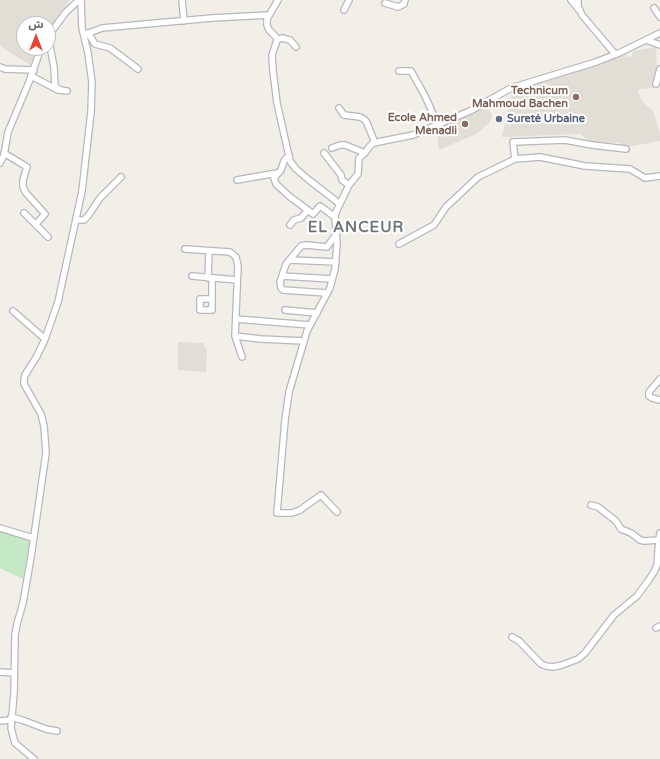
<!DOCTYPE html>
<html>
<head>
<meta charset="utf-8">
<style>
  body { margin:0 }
  #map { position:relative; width:660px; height:759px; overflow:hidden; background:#f1efe8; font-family:"Varela Round","Noto Sans Arabic",sans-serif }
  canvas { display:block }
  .north { position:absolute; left:16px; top:16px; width:40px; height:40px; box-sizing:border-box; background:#fff; border:1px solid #bfc1c3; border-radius:50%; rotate:0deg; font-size:11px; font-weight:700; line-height:16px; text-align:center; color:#5f6368 }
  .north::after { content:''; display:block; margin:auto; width:14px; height:18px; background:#ea4335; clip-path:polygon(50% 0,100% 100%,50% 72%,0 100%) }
</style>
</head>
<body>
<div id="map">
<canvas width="660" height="759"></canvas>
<div class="north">ش</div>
</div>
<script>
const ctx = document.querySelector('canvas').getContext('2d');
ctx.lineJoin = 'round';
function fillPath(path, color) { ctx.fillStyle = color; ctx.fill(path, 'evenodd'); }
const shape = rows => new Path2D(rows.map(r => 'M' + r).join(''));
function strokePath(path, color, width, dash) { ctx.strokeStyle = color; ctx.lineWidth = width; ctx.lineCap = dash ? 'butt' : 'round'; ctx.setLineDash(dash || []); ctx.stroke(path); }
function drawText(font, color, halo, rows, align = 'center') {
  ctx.font = font + ' "Varela Round",sans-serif'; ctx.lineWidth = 4; ctx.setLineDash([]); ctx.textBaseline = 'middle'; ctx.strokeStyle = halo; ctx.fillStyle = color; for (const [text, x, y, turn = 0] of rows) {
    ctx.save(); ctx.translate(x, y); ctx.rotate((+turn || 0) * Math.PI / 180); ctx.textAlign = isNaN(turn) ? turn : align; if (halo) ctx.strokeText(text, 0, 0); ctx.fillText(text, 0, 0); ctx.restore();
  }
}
const education = shape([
  [0,0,70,0,56,18,48,33,48,24,24,24,24,48,39,48,30,65,0,46],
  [656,47,657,69,652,88,640,89,638,92,642,101,653,111,660,133,660,141,633,146,621,145,620,143,591,142,580,134,502,137,513,88,519,88,536,83,595,64,597,65,603,64,603,62,626,54,627,57,632,56,632,53,634,51],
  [487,104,492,116,490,122,480,131,474,135,439,150,437,127],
  [178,342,203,343,207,351,206,372,178,370]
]);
const green = shape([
  [0,530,30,538,23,579,0,568]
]);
const minor = shape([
  [182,0,184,21],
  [278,0,267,19,267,25,269,30,277,38,277,40,272,55,273,71,277,103,290,161,296,169,309,180,340,204],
  [571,0,579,10],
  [578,0,578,6,582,15,615,54],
  [385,3,398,7,404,4,405,0],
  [654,8,660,17],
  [344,10,349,0],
  [88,33,95,44,110,48,138,69],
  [84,35,102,28,212,18,269,15],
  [48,36,54,67,55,86,60,90,67,91],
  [48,36,66,12,79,0],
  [277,40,282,38,290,40,296,47],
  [646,40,660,45],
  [0,67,5,69,34,70],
  [399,71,411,71,425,96,438,125],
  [31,76,58,90],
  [656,84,660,69],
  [339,108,344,115,360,117,365,120,367,123,375,143],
  [332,148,340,145,345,145,365,153],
  [626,149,592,145,565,140,513,142,515,159,540,157,585,166,630,169,645,178,660,176],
  [4,153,27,167,23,180,23,187,26,193,45,214,36,224],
  [324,153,341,175,342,180,349,185],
  [289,155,284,161,281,170,274,178,276,184,289,196,313,214,320,206,335,217],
  [0,163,4,155,8,132,29,82,41,48],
  [237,180,277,173],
  [24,213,48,237],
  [76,220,84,220,88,216,100,198,121,177],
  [290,225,294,220,301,218,308,210],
  [399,244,434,225,446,207,478,177,515,159],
  [185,249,230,252,236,257,238,266,235,336,242,357],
  [290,260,336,262],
  [192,276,237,280],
  [282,276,332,279],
  [208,278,209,251],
  [327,293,283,290,281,288,280,282,286,264,301,246,306,245,327,247,337,233],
  [212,299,200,299,200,310,212,310,212,278],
  [285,310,317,313],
  [13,311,45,339],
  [236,319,310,325],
  [235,336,261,339,304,341],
  [660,379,649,392,649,396,652,398,660,400],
  [591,505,598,507,616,521,621,529,631,533,640,540,644,541,659,540,660,533],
  [337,512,321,495,300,510,292,513,277,513,285,420,289,392,307,331,330,288,335,269,337,243,335,217,336,212,349,185,358,174,359,158,365,153,369,147,373,143,413,135,470,111,511,88,596,62,619,53,660,33],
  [0,528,33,538],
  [656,628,660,626],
  [512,637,519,641,541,664,546,666,553,667,562,665,578,659,585,653,614,615,637,596,648,581,654,572,657,565,659,540,660,545],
  [0,672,14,673],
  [11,717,22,720,46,729,57,731],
  [0,721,11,720],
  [34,759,15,743,11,728,14,693,15,635,17,624,23,603,31,557,46,453,44,426,41,414,24,384,24,380,25,375,37,356,45,339,58,302,82,191,91,112,92,82,88,53,82,28,81,0]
]);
const markers = [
  [576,97,4,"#8d6e63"],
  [499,119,4,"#5c6f8a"],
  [465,124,4,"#8d6e63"]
];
const educationNames = [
  ["Technicum",568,91],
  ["Mahmoud Bachen",568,104],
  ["Ecole Ahmed",457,118],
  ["Menadli",457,131]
];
const serviceNames = [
  ["Sureté Urbaine",507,119]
];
const districtNames = [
  ["EL ANCEUR",356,228]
];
fillPath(education, '#e1ded6');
fillPath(green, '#c5e8c5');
strokePath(minor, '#b5b8bc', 8);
strokePath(minor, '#fff', 5.5);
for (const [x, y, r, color] of markers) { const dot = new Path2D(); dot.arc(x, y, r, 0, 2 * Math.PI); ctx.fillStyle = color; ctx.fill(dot); strokePath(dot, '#fff', 1.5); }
drawText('bold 11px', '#785e54', '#fff', educationNames, 'right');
drawText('bold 11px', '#4e5e75', '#fff', serviceNames, 'left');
ctx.letterSpacing = '1px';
drawText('bold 15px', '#70757a', '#fff', districtNames);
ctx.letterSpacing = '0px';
</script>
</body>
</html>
